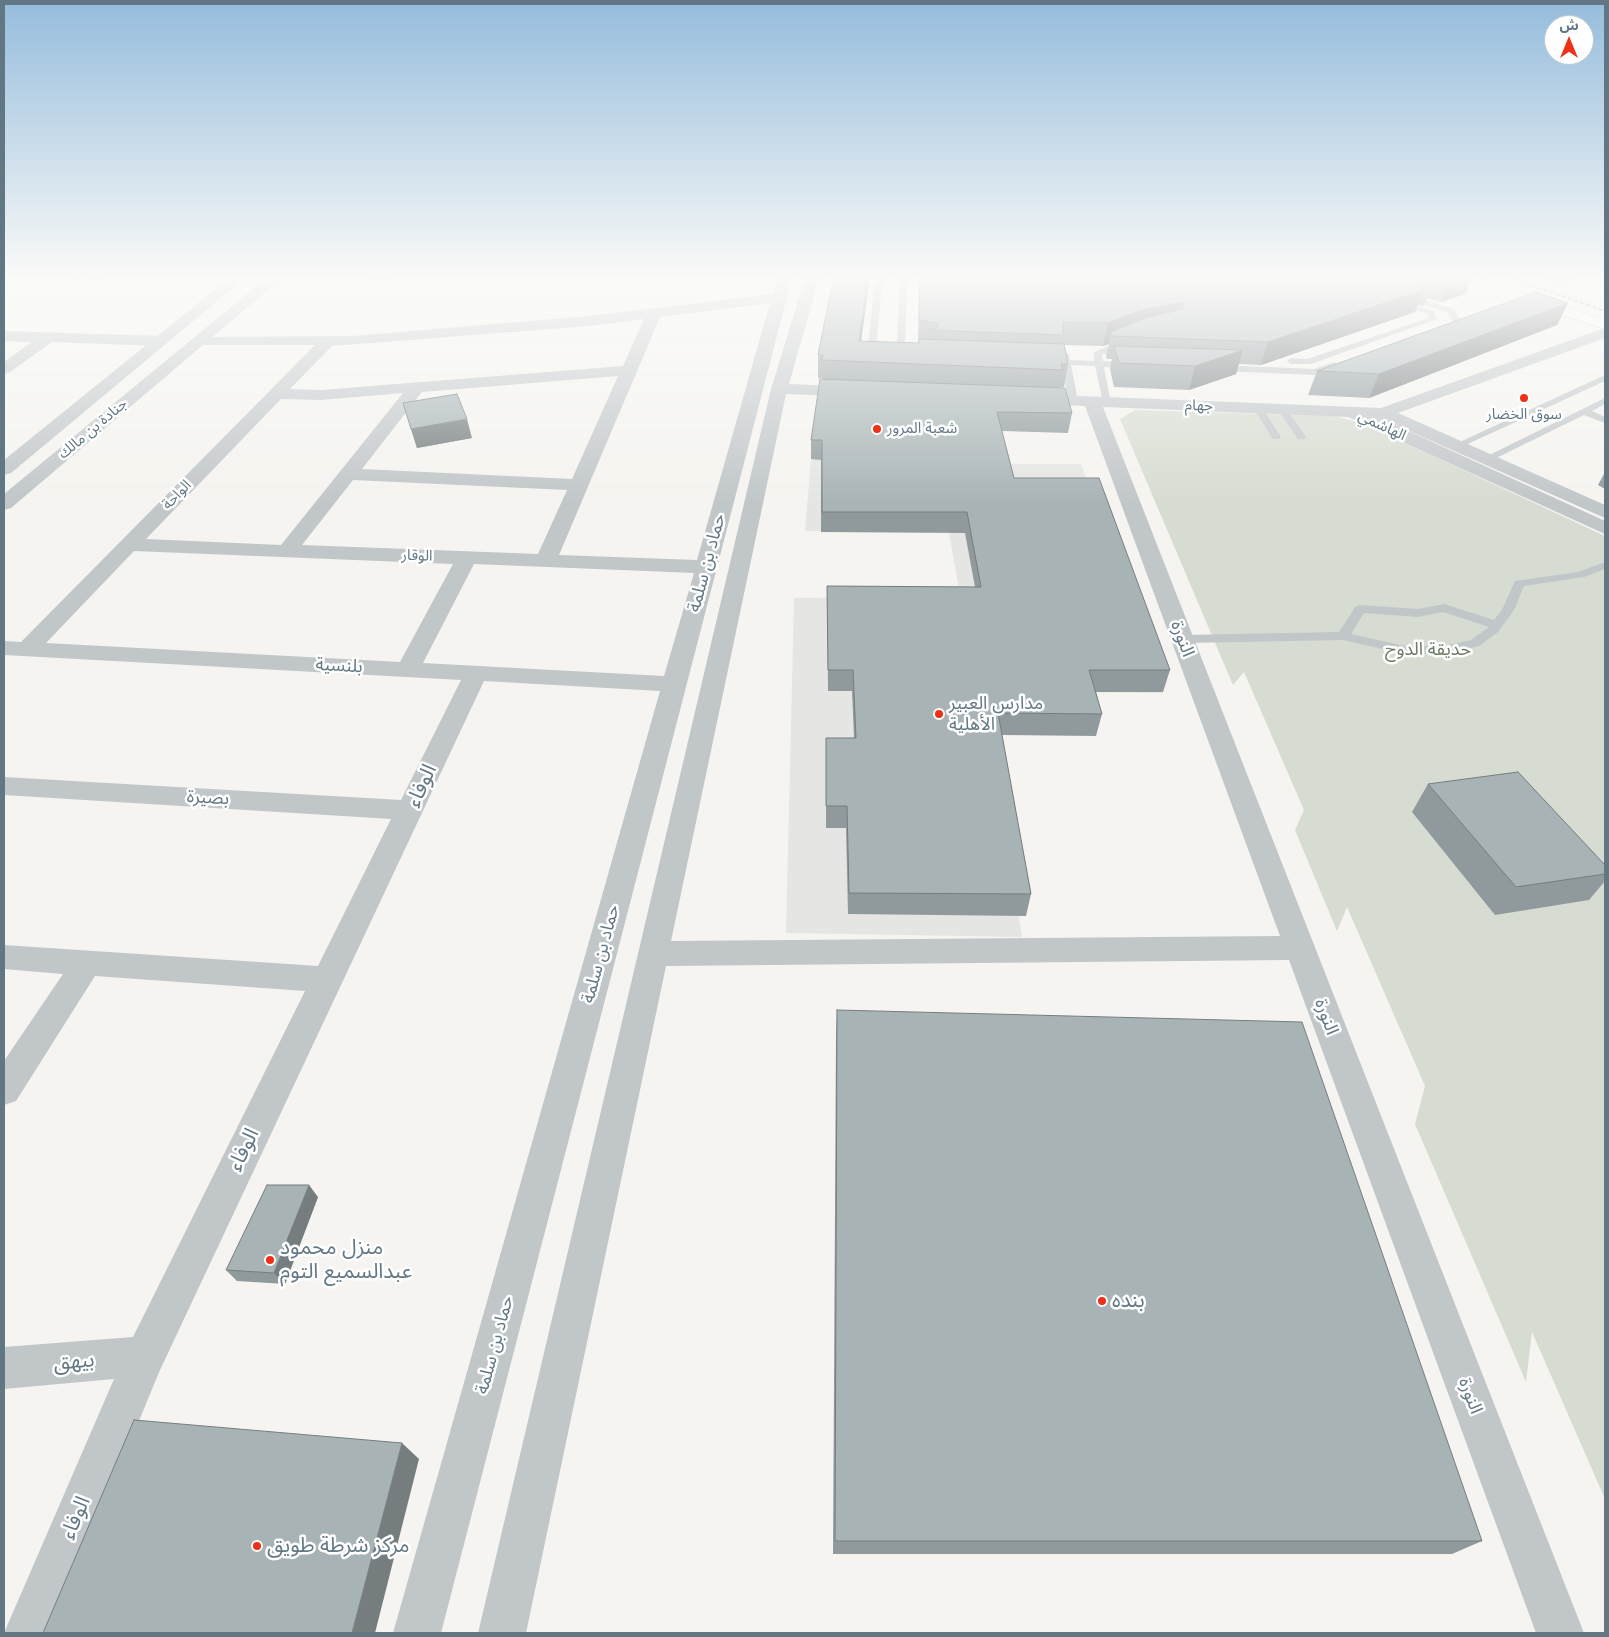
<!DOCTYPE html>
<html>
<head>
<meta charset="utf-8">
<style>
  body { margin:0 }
  #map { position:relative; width:1609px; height:1637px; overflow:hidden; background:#f5f4f0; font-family:"Fira Sans","Noto Sans Arabic",sans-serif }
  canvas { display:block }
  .frame { position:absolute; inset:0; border:5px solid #617884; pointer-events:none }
  .north { position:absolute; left:1544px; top:15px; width:50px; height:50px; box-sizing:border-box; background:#fff; border:1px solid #c0c9ce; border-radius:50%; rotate:0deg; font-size:14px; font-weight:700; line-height:20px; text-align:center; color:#617884 }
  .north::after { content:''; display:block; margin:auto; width:18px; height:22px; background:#ef2f16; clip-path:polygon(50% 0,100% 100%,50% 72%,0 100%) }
</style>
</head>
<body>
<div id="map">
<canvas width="1609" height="1637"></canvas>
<div class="frame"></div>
<div class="north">ش</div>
</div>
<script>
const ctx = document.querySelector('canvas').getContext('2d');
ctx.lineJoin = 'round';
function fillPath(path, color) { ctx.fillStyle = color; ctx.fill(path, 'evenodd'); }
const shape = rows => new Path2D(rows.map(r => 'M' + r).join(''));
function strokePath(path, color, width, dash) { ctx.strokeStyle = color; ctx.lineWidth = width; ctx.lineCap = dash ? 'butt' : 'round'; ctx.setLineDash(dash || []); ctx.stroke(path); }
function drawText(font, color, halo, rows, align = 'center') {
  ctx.font = font + ' "Fira Sans","Noto Sans Arabic",sans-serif'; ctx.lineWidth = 5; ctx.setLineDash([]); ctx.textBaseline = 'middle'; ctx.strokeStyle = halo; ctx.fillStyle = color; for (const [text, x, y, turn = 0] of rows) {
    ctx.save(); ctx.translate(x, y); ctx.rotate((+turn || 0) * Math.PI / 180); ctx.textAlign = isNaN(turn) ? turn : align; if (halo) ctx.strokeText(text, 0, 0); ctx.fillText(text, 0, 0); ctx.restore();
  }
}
const built = shape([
  [811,459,939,464,1081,464,1163,693,1079,692,990,735,1022,937,786,933,794,598,960,596,949,532,805,531]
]);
const green = shape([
  [1135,410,1335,416,1367,425,1605,536,1605,1499,1532,1332,1526,1382,1415,1124,1425,1086,1347,907,1337,931,1295,830,1304,810,1244,672,1233,685,1120,419]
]);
const service = shape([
  [875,275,883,275,876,348,887,351,888,353,884,356,868,349,875,275],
  [900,275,908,275,905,342,924,346,924,350,897,343,900,275],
  [1403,293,1454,309,1462,323,1444,331,1438,331,1438,327,1453,322,1448,313,1403,297,1403,293],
  [1413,305,1434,311,1437,319,1311,364,1291,364,1287,361,1291,358,1307,359,1429,318,1427,314,1413,309,1413,305],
  [1126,339,1130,342,1129,344,1102,355,1103,361,1130,362,1134,365,1130,368,1104,367,1111,404,1103,402,1095,366,1071,365,1078,401,1073,404,1068,401,1062,365,1048,365,1044,362,1048,359,1061,360,1061,355,1065,352,1069,355,1070,360,1094,361,1094,352,1126,339],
  [1334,362,1337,363,1337,367,1315,375,1218,371,1214,368,1218,365,1314,369,1334,362],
  [1605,375,1605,381,1459,448,1451,446,1605,375],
  [1605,398,1605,404,1592,411,1605,417,1605,423,1584,415,1490,461,1481,459,1605,398],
  [1255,406,1261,406,1281,437,1279,439,1273,439,1253,408,1255,406],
  [1279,407,1285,407,1306,437,1304,439,1298,439,1277,409,1279,407],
  [1605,562,1605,569,1584,577,1524,586,1514,610,1498,632,1479,646,1444,654,1405,654,1343,640,1183,643,1177,639,1183,635,1339,632,1356,606,1360,605,1418,609,1444,604,1494,620,1502,610,1515,581,1578,572,1605,562],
  [1443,612,1489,627,1471,640,1444,646,1405,646,1351,634,1364,613,1418,617,1443,612]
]);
const minor = shape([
  [778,275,792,275,787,297,441,1633,393,1633,660,691,484,681,160,1370,51,1633,4,1633,114,1379,4,1389,4,1347,133,1337,305,991,95,976,16,1101,4,1105,4,1061,63,974,4,969,4,945,318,966,391,819,4,795,4,777,401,800,461,680,4,655,4,641,21,642,315,345,200,345,192,340,195,337,353,336,589,316,773,294,778,275],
  [770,303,697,560,559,555,660,317,770,303],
  [644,319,623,366,321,390,290,389,332,346,589,326,644,319],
  [618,376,572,479,362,469,422,392,618,376],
  [403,393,281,545,146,539,281,399,321,400,403,393],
  [353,480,567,490,538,554,302,545,353,480],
  [134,551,453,564,400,662,46,643,134,551],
  [474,564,694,573,664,676,423,663,474,564],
  [806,275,820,275,789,384,856,387,862,388,864,392,862,396,856,397,786,394,671,941,1280,936,1085,406,1031,404,1025,403,1023,399,1025,395,1031,394,1381,408,1605,328,1605,338,1398,413,1605,505,1605,518,1380,418,1605,521,1605,534,1348,417,1103,407,1584,1633,1536,1633,1289,960,666,966,526,1633,478,1633,771,389,806,275],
  [1560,275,1580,275,1578,278,1552,288,1547,289,1540,285,1542,282,1560,275],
  [4,331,160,336,168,341,160,346,52,342,10,372,4,374,4,362,32,342,4,341,4,331]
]);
const tertiary = shape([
  [233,275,243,275,245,278,11,473,4,475,4,460,233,275],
  [270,275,280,275,282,278,11,508,4,510,4,494,270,275]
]);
const secondary = shape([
  [1448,275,1469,275,1605,320,1605,329,1450,278,1448,275],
  [1510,275,1531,275,1605,298,1605,307,1512,278,1510,275]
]);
const primary = shape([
  [68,275,397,275,390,279,250,282,75,279,68,275]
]);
const rail = shape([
  [1500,275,1605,311]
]);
const wall = shape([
  [870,275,861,341,918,343,919,275,1473,275,1465,294,1441,302,1427,298,1424,306,1417,305,1415,312,1261,365,1239,364,1236,374,1189,390,1114,387,1110,369,1112,359,1107,359,1106,355,1109,344,1103,346,1064,345,1068,364,1064,387,1060,387,1059,388,1072,413,1068,433,1002,431,1014,478,1170,670,1163,692,1096,692,1102,714,1096,736,1002,735,1031,894,1026,916,848,914,846,828,826,828,826,738,854,738,852,691,828,691,827,586,975,587,965,533,821,532,821,460,811,459,811,440,822,379,822,378,818,378,818,355],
  [1568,303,1557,325,1369,398,1308,395,1317,371],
  [403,403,472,438,417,448],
  [1605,472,1605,489,1598,485],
  [1428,784,1605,865,1605,881,1589,900,1495,915,1412,812],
  [837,1010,1482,1541,1452,1554,833,1554,836,1037],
  [318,1197,285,1284,237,1281,226,1270]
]);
const shadedWall = shape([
  [868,275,870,275,858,364,859,341],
  [1466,275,1473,275,1465,294,1441,302,1450,281],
  [1423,290,1415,312,1261,365,1268,342],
  [1182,302,1177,324,1111,332,1109,344,1103,346,1108,323,1138,311],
  [1568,303,1557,325,1369,398,1379,374],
  [1243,350,1236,374,1189,390,1195,366],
  [467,419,472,438,417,448,411,429],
  [309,1185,318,1197,285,1284,274,1273],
  [402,1443,419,1459,375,1633,352,1633]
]);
const building = shape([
  [834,275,868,275,859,341,919,343,919,339,1064,344,1068,364,1061,364,1063,370,822,360,823,355,818,355,834,275],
  [920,275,1406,275,1432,284,1420,282,1420,288,1423,290,1268,342,1112,336,1111,332,1145,318,1183,309,1184,304,1182,302,1138,311,1108,323,1063,322,1063,335,926,330,937,328,938,323,919,320,920,275],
  [1432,275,1466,275,1450,281,1432,275],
  [1536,292,1568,303,1379,374,1317,371,1536,292],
  [1114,346,1243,350,1195,366,1119,363,1114,346],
  [820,379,1065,388,1072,413,997,412,1014,478,1099,478,1170,670,1089,670,1102,714,998,713,1031,894,849,893,847,806,826,806,826,738,856,738,853,670,828,670,827,586,981,587,967,512,822,512,822,440,811,440,820,379],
  [457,394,467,419,411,429,403,403,457,394],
  [1518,772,1605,865,1605,874,1516,887,1428,784,1518,772],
  [837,1010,1302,1022,1482,1541,835,1541,837,1010],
  [267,1185,309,1185,274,1273,226,1270,267,1185],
  [134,1420,402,1443,352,1633,43,1633,134,1420]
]);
const markers = [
  [1524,398,5,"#ef2f16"],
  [877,429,5,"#ef2f16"],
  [939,714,5,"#ef2f16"],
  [270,1260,5,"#ef2f16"],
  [1102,1301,5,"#ef2f16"],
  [257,1546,5,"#ef2f16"]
];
const farStreetnames = [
  ["جهام",1199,406,2],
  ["الهاشمي",1382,426,25],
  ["جنادة بن مالك",93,429,-40],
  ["الواحة",177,495,-46],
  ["الوقار",417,556,2]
];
const farPoinames = [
  ["سوق الخضار",1524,415],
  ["شعبة المرور",887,429,"left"]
];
const streetNames = [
  ["حماد بن سلمة",707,563,-75],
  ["النورة",1182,639,69],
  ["بلنسية",339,666,3],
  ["بصيرة",208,798,3],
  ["حماد بن سلمة",601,954,-75],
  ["النورة",1326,1017,69],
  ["حماد بن سلمة",495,1345,-75],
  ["النورة",1470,1396,69]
];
const parkNames = [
  ["حديقة الدوح",1428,650]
];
const poiNames = [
  ["مدارس العبير",949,704],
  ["الأهلية",949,725]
];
const nearStreetnames = [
  ["الوفاء",422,786,-65],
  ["الوفاء",244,1150,-64],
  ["بيهق",74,1362,-5],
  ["الوفاء",76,1518,-67]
];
const nearPoinames = [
  ["منزل محمود",280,1248],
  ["عبدالسميع التوم",280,1272],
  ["بنده",1112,1301],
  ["مركز شرطة طويق",267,1546]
];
fillPath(built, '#e5e6e4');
fillPath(green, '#d6dcd1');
strokePath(secondary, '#b3babd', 1);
strokePath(primary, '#b4b9bc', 1);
fillPath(service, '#c1c6c9');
fillPath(minor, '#c1c6c9');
fillPath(tertiary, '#c1c6c9');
fillPath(secondary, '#fff');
fillPath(primary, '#fff');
strokePath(rail, '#a1a9ae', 2, [4.5, 2]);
fillPath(wall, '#909a9d');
fillPath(shadedWall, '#767d7f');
fillPath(building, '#a8b3b6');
strokePath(building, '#767d7f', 1);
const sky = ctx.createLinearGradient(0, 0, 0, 504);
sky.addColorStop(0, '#95bcdc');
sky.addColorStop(0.55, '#fafaf8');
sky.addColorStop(1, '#fafaf800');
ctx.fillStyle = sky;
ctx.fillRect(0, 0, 1609, 504);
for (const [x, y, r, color] of markers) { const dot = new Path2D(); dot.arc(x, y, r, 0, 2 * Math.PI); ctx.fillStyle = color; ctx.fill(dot); strokePath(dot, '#fff', 2); }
drawText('15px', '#617884', '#fff', farStreetnames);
drawText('15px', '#617884', '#fff', farPoinames);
drawText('18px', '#617884', '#fff', streetNames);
drawText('18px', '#697a61', '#fff', parkNames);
drawText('18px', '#617884', '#fff', poiNames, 'left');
drawText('21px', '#617884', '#fff', nearStreetnames);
drawText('21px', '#617884', '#fff', nearPoinames, 'left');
</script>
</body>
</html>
